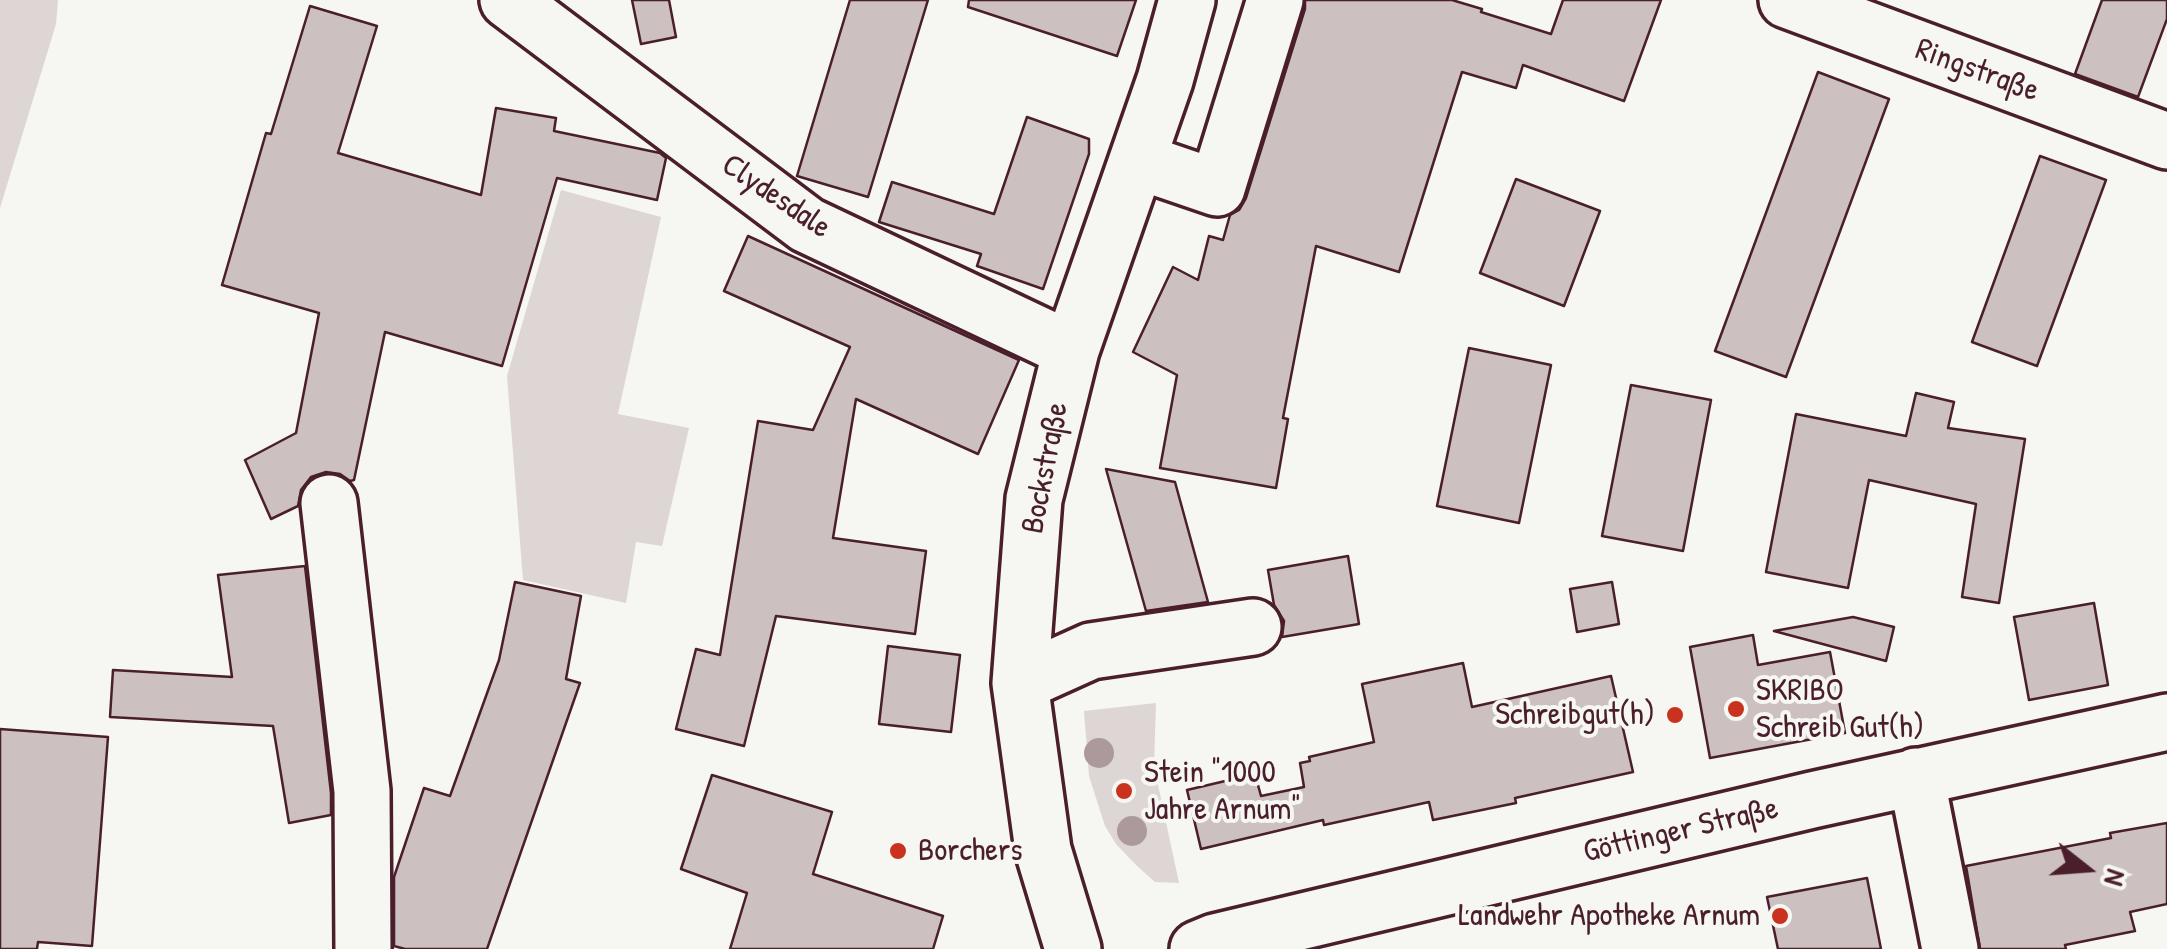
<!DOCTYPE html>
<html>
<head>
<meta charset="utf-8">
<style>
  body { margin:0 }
  #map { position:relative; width:2167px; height:949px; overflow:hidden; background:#f6f6f2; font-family:"Patrick Hand",sans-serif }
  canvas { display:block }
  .north { position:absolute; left:2037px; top:819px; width:100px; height:100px; -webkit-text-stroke:8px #f6f6f2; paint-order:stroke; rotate:107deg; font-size:28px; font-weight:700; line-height:40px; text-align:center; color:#4a1f2b }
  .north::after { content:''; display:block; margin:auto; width:35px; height:45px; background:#4a1f2b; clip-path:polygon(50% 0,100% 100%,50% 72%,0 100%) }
</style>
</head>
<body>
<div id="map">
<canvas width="2167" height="949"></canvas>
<div class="north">N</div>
</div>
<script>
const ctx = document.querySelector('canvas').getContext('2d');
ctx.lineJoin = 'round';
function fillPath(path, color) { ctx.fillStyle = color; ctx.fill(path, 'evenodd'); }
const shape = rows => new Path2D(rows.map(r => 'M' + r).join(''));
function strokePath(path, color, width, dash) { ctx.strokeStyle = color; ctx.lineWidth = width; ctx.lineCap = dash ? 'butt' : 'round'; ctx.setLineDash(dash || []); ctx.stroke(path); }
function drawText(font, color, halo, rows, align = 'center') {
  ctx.font = font + ' "Patrick Hand",sans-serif'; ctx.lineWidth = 8; ctx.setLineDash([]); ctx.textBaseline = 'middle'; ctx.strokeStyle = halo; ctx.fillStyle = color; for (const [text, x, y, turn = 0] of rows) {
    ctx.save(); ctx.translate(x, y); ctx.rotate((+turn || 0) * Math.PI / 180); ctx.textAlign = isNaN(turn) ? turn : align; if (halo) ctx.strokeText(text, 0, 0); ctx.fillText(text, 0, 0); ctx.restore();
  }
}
const green = shape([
  [0,0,58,0,56,24,0,208],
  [561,190,661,217,618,414,689,428,662,546,636,542,626,603,523,580,507,376],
  [1156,703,1154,766,1179,883,1155,882,1136,865,1116,844,1105,826,1089,776,1084,711]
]);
const building = shape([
  [632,0,669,0,676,37,641,44,632,0],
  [850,0,928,0,868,197,797,176,850,0],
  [969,0,1136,0,1117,56,968,7,969,0],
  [1305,0,1452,0,1482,9,1481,12,1551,34,1563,0,1661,0,1624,101,1523,65,1516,88,1462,72,1399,272,1316,246,1283,418,1288,419,1276,488,1160,468,1177,375,1133,352,1173,267,1198,280,1209,236,1223,240,1230,215,1239,210,1246,198,1305,9,1305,0],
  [2102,0,2167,0,2167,19,2138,97,2075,74,2102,0],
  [310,6,377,26,338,153,481,195,496,108,556,118,554,131,660,153,666,158,657,200,557,178,502,366,385,332,354,480,350,481,340,474,326,472,311,477,301,490,298,506,271,519,245,460,296,433,319,313,222,285,266,133,271,134,310,6],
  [1818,72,1889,99,1786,377,1715,351,1818,72],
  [1027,117,1089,139,1089,154,1043,289,977,266,981,254,879,222,892,182,994,214,1027,117],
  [2040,156,2106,180,2037,366,1972,342,2040,156],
  [1516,179,1600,211,1564,306,1480,273,1516,179],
  [748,236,1019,360,978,454,856,399,833,538,926,551,915,634,776,616,744,746,676,729,696,649,720,655,758,421,813,430,850,347,724,291,748,236],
  [1469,348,1551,365,1519,523,1437,506,1469,348],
  [1631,385,1711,400,1683,551,1602,536,1631,385],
  [1916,393,1954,402,1948,428,2025,439,1999,603,1962,597,1976,504,1869,480,1848,588,1766,572,1796,414,1906,436,1916,393],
  [1106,469,1175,482,1208,602,1146,611,1106,469],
  [1348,556,1359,624,1282,637,1284,621,1274,605,1268,570,1348,556],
  [305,566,331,793,331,815,289,823,273,726,110,717,113,670,232,677,218,575,305,566],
  [515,582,581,596,566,679,580,683,487,949,405,949,394,946,394,877,424,788,450,796,499,660,515,582],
  [1612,582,1619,624,1577,632,1570,589,1612,582],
  [2094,603,2108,685,2029,700,2014,617,2094,603],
  [1853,617,1894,627,1886,661,1774,631,1853,617],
  [1753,635,1758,665,1830,652,1845,733,1710,758,1690,647,1753,635],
  [888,646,960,655,951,732,879,724,888,646],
  [1463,663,1472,707,1611,676,1633,772,1515,798,1516,803,1433,820,1429,802,1324,825,1323,820,1201,849,1187,790,1255,774,1261,796,1304,787,1300,763,1310,761,1309,757,1374,742,1362,684,1463,663],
  [0,729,108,737,92,946,38,942,37,949,0,949,0,729],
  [712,775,832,812,813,874,943,916,933,949,730,949,747,893,681,869,712,775],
  [2167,823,2167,904,2130,912,2135,931,2065,945,2066,949,1980,949,1966,866,2111,838,2110,833,2167,823],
  [1867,878,1881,949,1778,949,1767,897,1867,878]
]);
const minor = shape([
  [508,0,807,225,1071,350],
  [1787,0,2167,141],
  [1138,161,1217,188,1275,0],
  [329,503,362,791,363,949],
  [1020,683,1091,651,1253,627],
  [1916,776,1950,949],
  [1073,949,1043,850,1020,683,1034,499,1071,350,1165,80,1187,0],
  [1198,949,1215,942,1812,800,2167,722]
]);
const trees = [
  [1099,753],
  [1132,831]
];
const markers = [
  [1736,709,10,"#c8321e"],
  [1675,715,10,"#c8321e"],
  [1124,791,10,"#c8321e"],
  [898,851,10,"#c8321e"],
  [1780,916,10,"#c8321e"]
];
const streetNames = [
  ["Ringstraße",1977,71,20],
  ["Clydesdale",776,197,34],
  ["Bockstraße",1046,468,-79],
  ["Göttinger Straße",1681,831,-13]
];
const poiNames = [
  ["SKRIBO",1756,691],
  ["Schreib Gut(h)",1756,728],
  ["Schreibgut(h)",1655,715,"right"],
  ["Stein \"1000",1144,773],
  ["Jahre Arnum\"",1144,810],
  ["Borchers",918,851],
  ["Landwehr Apotheke Arnum",1760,916,"right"]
];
fillPath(green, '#ddd6d5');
fillPath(building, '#ccc1c0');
strokePath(building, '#4a1f2b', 2.5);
strokePath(minor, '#4a1f2b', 62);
strokePath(minor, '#f6f6f2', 55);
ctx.fillStyle = '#ac999c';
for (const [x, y] of trees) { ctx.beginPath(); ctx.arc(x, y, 15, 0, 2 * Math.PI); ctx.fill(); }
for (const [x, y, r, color] of markers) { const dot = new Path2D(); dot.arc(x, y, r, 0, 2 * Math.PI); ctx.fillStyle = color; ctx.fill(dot); strokePath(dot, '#f6f6f2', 4); }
drawText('32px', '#4a1f2b', '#f6f6f2', streetNames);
drawText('32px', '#4a1f2b', '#f6f6f2', poiNames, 'left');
</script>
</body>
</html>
